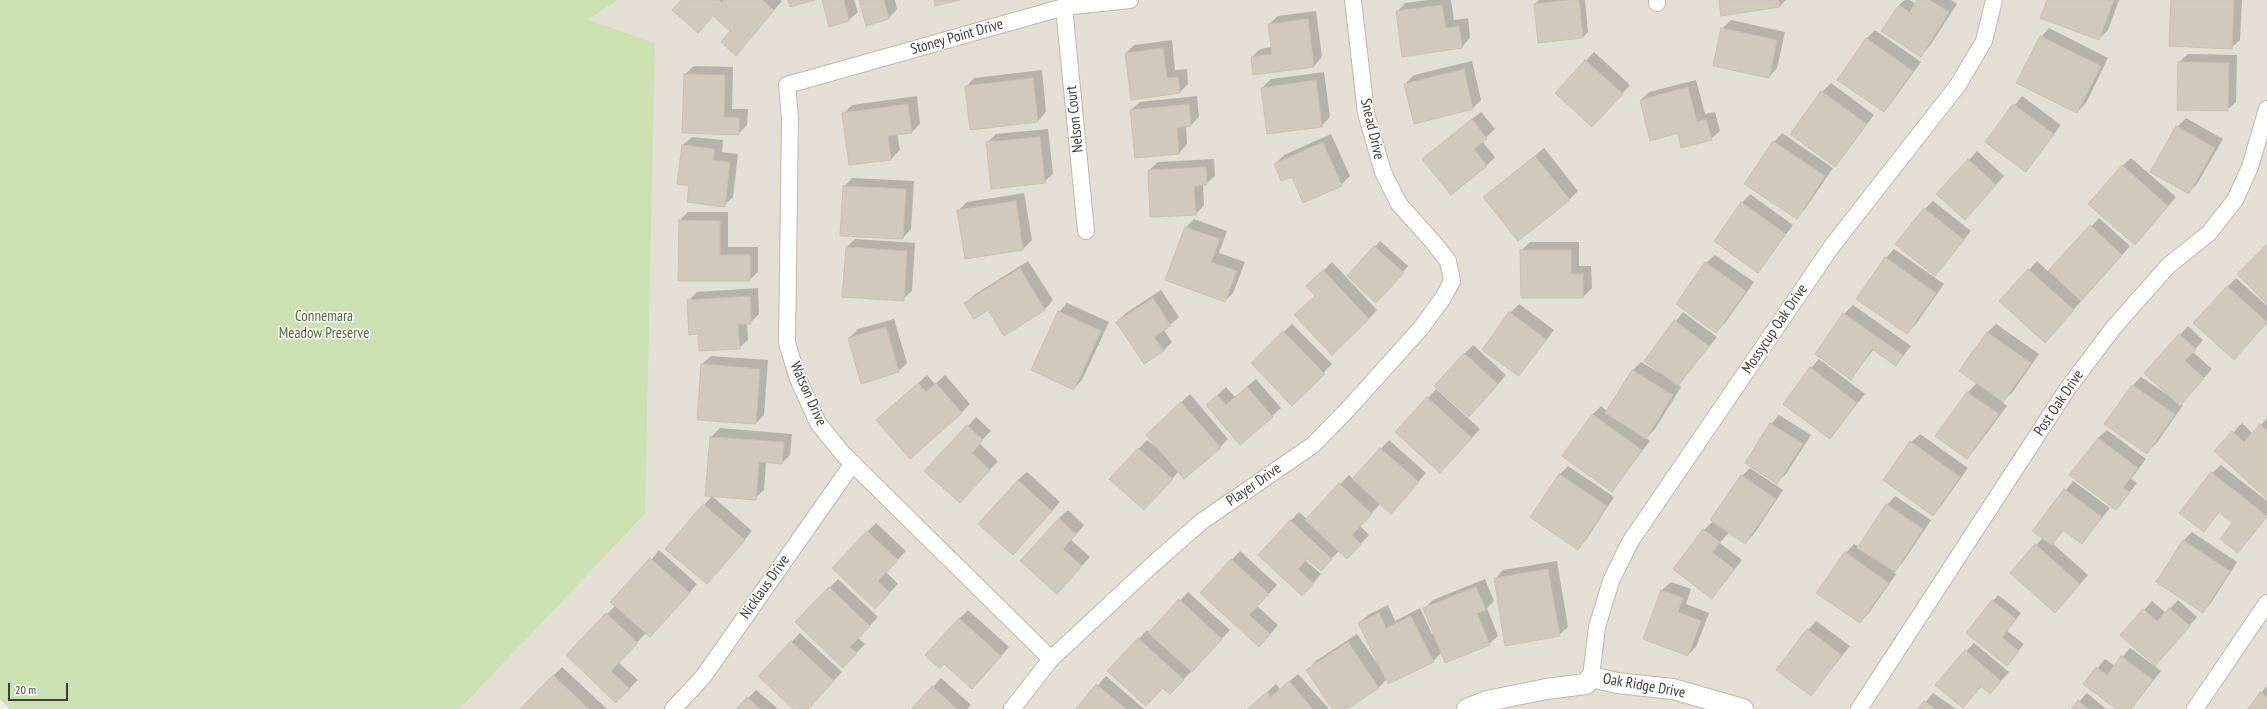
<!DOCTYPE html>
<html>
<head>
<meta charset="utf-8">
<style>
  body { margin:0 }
  #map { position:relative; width:2267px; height:709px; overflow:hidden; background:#f1eee6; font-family:"PT Sans Narrow",sans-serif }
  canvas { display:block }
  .scale { position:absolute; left:8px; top:683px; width:60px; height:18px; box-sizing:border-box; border:2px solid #423e36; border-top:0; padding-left:5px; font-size:12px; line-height:14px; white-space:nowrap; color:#423e36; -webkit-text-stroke:3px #fff; paint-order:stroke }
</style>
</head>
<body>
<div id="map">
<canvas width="2267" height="709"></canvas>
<div class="scale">20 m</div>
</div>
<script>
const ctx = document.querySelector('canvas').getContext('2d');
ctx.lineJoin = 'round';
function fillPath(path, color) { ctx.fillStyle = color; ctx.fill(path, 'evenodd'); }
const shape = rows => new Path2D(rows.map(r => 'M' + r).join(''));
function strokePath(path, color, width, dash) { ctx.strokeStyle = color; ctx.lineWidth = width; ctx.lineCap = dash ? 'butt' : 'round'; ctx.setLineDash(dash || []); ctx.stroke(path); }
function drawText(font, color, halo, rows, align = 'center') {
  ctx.font = font + ' "PT Sans Narrow",sans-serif'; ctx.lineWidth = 3; ctx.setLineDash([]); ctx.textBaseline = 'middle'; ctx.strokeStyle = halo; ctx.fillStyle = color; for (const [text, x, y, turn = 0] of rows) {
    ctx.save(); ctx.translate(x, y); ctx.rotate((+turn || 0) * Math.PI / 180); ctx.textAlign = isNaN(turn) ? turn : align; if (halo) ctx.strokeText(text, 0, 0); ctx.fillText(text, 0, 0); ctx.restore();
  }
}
const residential = shape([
  [618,0,2267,0,2267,709,460,709,645,514,588,20]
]);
const green = shape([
  [0,0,618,0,588,20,655,43,645,514,460,709,10,709,0,699]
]);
const shadow = shape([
  [682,0,780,0,782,1,736,54,732,31,713,15],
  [823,0,854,0,858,12,849,20,830,25],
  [860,0,895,0,897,9,889,18,866,24],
  [1428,0,1451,0,1454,20,1468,18,1470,38,1462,47,1397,12,1405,3],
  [1539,0,1585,0,1588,32,1583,37,1535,4],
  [1720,0,1786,0,1780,6],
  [1905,0,1910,0,1916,4,1918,0,1951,0,1957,4,1929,47,1920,56,1882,31,1899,6,1912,16,1913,15,1899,5],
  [2048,0,2119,0,2108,30,2099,39],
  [2172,0,2242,0,2240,40,2231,48],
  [1316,11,1322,57,1314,66,1252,57,1260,49,1272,47,1269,24,1278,16],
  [1731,20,1785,32,1777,68,1769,77,1722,29],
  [2049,28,2108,58,2086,103,2077,112,2041,37],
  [1875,30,1921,62,1892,102,1884,111,1838,79,1867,38],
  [1172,40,1175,70,1187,69,1188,84,1180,92,1126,53,1134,45],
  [1594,52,1630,85,1600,118,1556,93],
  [2188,54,2237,55,2236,102,2227,110,2179,62],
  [1472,61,1481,100,1473,108,1415,122,1405,84,1414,75],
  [694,66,733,67,732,109,748,109,747,125,738,134,685,74],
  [1042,70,1046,112,1038,121,966,87,974,78],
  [1324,72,1330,117,1321,126,1262,88,1271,79],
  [1696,80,1705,114,1715,112,1720,131,1711,139,1678,132,1641,100,1649,92],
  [1831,83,1874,115,1835,166,1822,92],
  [917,96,920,124,912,132,897,134,900,150,891,159,850,164,843,114,852,105],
  [1197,96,1199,117,1191,125,1186,126,1187,144,1179,153,1131,110,1140,102],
  [2022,96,2061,125,2025,171,1986,142],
  [1481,112,1495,129,1482,141,1495,157,1486,166,1432,151],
  [2186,118,2223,139,2197,184,2188,193,2177,127],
  [1048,129,1053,174,1044,182,987,143,996,134],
  [1782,133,1833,168,1805,209,1796,218,1774,142],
  [1331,134,1350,176,1341,185,1292,175,1275,164,1284,155],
  [692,137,723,140,722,152,738,154,733,197,724,205,690,185,683,145],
  [1544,148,1578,191,1569,200,1485,198],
  [1977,151,2004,176,1973,210,1969,160],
  [2131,158,2176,197,2143,235,2122,166],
  [1214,159,1215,176,1206,184,1203,185,1204,205,1196,214,1149,170,1158,162],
  [852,178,914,181,911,229,903,238,844,187],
  [1024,193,1032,240,1023,249,965,258,958,211,967,202],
  [1750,194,1793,225,1758,271,1742,203],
  [1933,201,1971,231,1935,275,1925,209],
  [688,212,728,212,728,247,758,247,758,272,749,280,679,280,680,220],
  [2099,218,2130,246,2053,333,2029,270,2037,261,2049,272],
  [1194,219,1227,231,1219,253,1245,262,1233,293,1225,301,1186,227],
  [855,239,915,243,912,291,903,299,847,247],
  [1380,241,1408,266,1382,296,1348,276],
  [1530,242,1579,242,1579,266,1591,266,1592,288,1583,297,1521,251],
  [1894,249,1944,284,1916,324,1907,333,1886,258],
  [1715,255,1754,282,1725,323,1716,332,1706,263],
  [1028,261,1053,300,1045,309,1005,334,989,309,965,303,974,295],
  [1332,262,1377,310,1369,319,1308,286],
  [2236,278,2267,306,2267,323,2234,359,2227,287],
  [758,288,759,314,750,323,747,323,748,340,739,348,699,333,688,301,697,292],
  [1161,290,1179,317,1164,330,1172,342,1163,351,1117,322,1126,313],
  [1067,303,1109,322,1082,380,1074,388,1059,312],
  [1519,304,1554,330,1519,375,1510,313],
  [1853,305,1911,346,1896,365,1874,349,1851,378,1816,354,1844,314],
  [1683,312,1717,337,1678,385,1681,387,1655,429,1646,438,1650,441,1612,490,1592,415,1601,406,1607,411,1633,370,1641,362,1658,372,1659,371,1645,361],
  [894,319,907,363,899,371,849,338,858,329],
  [1292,324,1332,364,1292,404,1252,363],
  [1996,324,2039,354,2012,393,2002,402,2007,406,1975,449,1967,458,1936,436,1968,392,1977,383,1960,371,1988,332],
  [2188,326,2203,340,2193,352,2212,369,2180,404,2183,405,2156,444,2147,452,2106,424,2133,385,2141,377,2166,394,2180,335],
  [1473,345,1506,375,1478,407,1464,354],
  [711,356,768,360,764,415,756,423,702,364],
  [1819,359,1865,394,1830,438,1811,368],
  [927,375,935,384,945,375,970,404,962,412,877,420],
  [1256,379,1281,408,1272,416,1207,405,1226,387,1235,397],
  [1436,389,1480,429,1449,463,1428,398],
  [1190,394,1228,439,1220,447,1179,471,1152,501,1110,479,1147,440,1162,451,1156,426],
  [1779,415,1811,435,1786,474,1777,482,1771,424],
  [976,417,991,431,979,443,998,461,968,493,968,426],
  [2267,418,2267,497,2216,451,2242,423,2253,434],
  [720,428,792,434,790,455,782,463,766,462,764,490,755,498,707,495,711,437],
  [2107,430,2146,459,2131,479,2137,483,2116,509,2098,438],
  [1920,434,1968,468,1941,506,1933,514,1911,442],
  [1389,440,1426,473,1399,504,1381,503,1360,526,1369,535,1347,558,1339,551,1329,561,1307,558,1305,560,1321,574,1311,586,1259,555,1299,512,1307,519,1349,475,1353,479],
  [2221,465,2267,501,2267,517,2238,552,2234,523,2220,512,2203,531,2212,473],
  [1568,466,1614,497,1586,540,1578,548,1559,475],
  [1750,468,1783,490,1754,534,1745,543,1729,532,1720,543,1742,560,1712,598,1704,530,1713,521,1742,476],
  [1027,472,1060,502,1021,545,1018,480],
  [2073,481,2110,508,2082,543,2064,530,2052,543,2088,575,2063,603,2036,545,2043,538,2034,531],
  [712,496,752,531,715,574,704,505],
  [1895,496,1931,520,1903,562,1894,572,1896,574,1869,613,1860,622,1818,592,1846,553,1854,544,1859,547,1887,505],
  [1068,510,1084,525,1071,540,1090,557,1065,584,1059,518],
  [876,523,906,551,886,572,898,584,875,607,867,532],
  [2192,532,2237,562,2211,603,2203,611,2183,541],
  [659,550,697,584,650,636,646,633,618,662,638,680,616,702,567,655,616,605],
  [1240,551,1277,585,1257,606,1278,625,1268,637,1201,593],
  [1557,561,1568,627,1559,635,1495,579,1503,570],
  [838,579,878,617,858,638,865,644,843,667,796,622],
  [1485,579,1494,601,1487,608,1498,636,1489,644,1442,652,1433,661,1387,679,1378,688,1346,709,1333,709,1308,670,1316,661,1357,634,1381,669,1359,623,1368,615,1388,605,1395,621,1420,608,1432,634,1434,633,1424,609,1433,600],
  [1671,582,1691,589,1686,604,1709,613,1696,647,1688,655,1644,639,1662,590],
  [1188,592,1230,630,1192,671,1178,684,1163,687,1109,671,1147,630,1150,633],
  [1998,595,2021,613,2007,631,2024,644,2007,665,1993,601],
  [2178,600,2197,617,2163,656,2122,635,2152,601,2166,613],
  [968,610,1009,647,981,679,959,619],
  [1816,621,1850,646,1811,695,1808,630],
  [800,633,842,672,807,709,794,709,759,676],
  [1974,643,2009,672,1998,684,1982,686,1963,707,1966,651],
  [2130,648,2161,671,2131,709,2118,709,2085,684,2105,659,2115,666],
  [562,667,607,709,521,709],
  [1298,674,1329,709,1249,709,1276,684,1280,689],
  [1106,676,1144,709,1077,709],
  [941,678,971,705,967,709,913,709],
  [2267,686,2267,709,2250,709,2261,693],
  [756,690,778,709,738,709],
  [1933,693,1956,709,1920,709],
  [2087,693,2106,709,2072,709]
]);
const building = shape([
  [681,0,719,0,722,3,724,0,762,0,774,10,736,56,721,42,730,31,713,16,698,33,672,10,681,0],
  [788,0,815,0,790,7,788,0],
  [822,0,844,0,849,21,829,27,822,0],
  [859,0,884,0,889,19,866,26,859,0],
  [934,0,960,0,935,6,934,0],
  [1568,0,1579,0,1583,38,1538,43,1534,4,1568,0],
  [1719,0,1779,0,1780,7,1721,16,1719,0],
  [1917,0,1930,0,1949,12,1921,57,1881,31,1898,6,1909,13,1917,0],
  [2047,0,2114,0,2099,40,2040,18,2047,0],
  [2171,0,2234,0,2232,49,2169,46,2171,0],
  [1442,5,1446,28,1459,26,1462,48,1402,57,1396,11,1442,5],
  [1308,19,1314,67,1253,75,1251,57,1272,54,1268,24,1308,19],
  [1721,28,1777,40,1769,78,1713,66,1721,28],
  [2040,36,2101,66,2077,113,2016,83,2040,36],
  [1866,38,1913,71,1884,112,1837,80,1866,38],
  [1163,48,1167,78,1178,77,1180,93,1131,100,1125,53,1163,48],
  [1585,60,1623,94,1592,127,1555,93,1585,60],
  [2178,62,2229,63,2228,111,2177,110,2178,62],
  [1464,69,1473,109,1414,124,1404,84,1464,69],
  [684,74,725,75,724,117,739,118,739,135,682,133,684,74],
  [1033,78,1038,122,970,130,965,86,1033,78],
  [1316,80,1322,127,1267,134,1261,88,1316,80],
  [1688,87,1697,122,1706,119,1712,140,1681,148,1678,133,1650,141,1640,100,1688,87],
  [1821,91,1867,124,1835,167,1790,134,1821,91],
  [908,104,912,133,888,136,891,160,849,165,842,113,908,104],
  [1189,104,1191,126,1177,128,1179,154,1135,158,1130,110,1189,104],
  [2013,104,2054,134,2026,172,1985,142,2013,104],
  [1472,119,1487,139,1474,149,1487,166,1451,195,1422,159,1472,119],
  [2176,126,2215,148,2189,194,2150,172,2176,126],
  [1040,137,1045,183,991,189,986,142,1040,137],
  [1773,141,1825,176,1797,219,1744,184,1773,141],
  [1323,142,1342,186,1303,203,1292,177,1281,181,1274,164,1323,142],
  [682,145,715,149,713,160,730,162,725,207,687,202,689,186,677,184,682,145],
  [1535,156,1570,200,1518,241,1483,197,1535,156],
  [1968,159,1996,185,1965,220,1936,194,1968,159],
  [2122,165,2168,206,2135,245,2088,204,2122,165],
  [1206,167,1207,185,1194,186,1196,215,1150,217,1148,170,1206,167],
  [843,186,906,189,903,239,840,236,843,186],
  [1016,201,1023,250,965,259,957,210,1016,201],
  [1741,202,1786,234,1758,273,1714,241,1741,202],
  [1924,208,1964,240,1935,276,1895,244,1924,208],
  [679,220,720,221,720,255,750,255,750,281,678,281,679,220],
  [2090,225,2122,255,2081,301,2048,271,2090,225],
  [1185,227,1220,239,1211,262,1237,271,1225,302,1165,280,1185,227],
  [2267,244,2267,304,2237,274,2267,244],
  [1374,246,1404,273,1376,303,1347,276,1374,246],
  [846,247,907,251,904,301,842,297,846,247],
  [1520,250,1571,250,1571,274,1583,274,1583,298,1521,298,1520,250],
  [1885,257,1936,293,1907,334,1856,299,1885,257],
  [1705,262,1746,291,1716,333,1676,304,1705,262],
  [1020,268,1045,310,1004,336,988,310,974,319,964,303,1020,268],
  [2028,269,2074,310,2045,343,1999,301,2028,269],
  [1323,270,1369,319,1332,355,1294,315,1315,296,1306,286,1323,270],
  [2227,286,2267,322,2234,360,2193,323,2227,286],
  [750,296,751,324,738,324,740,349,699,351,698,334,689,335,687,300,750,296],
  [1153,298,1171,326,1154,337,1164,351,1144,364,1116,322,1153,298],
  [1058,311,1101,331,1074,390,1031,370,1058,311],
  [1509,312,1546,339,1519,376,1482,350,1509,312],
  [1843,313,1903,355,1896,366,1872,349,1851,380,1815,354,1843,313],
  [1674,320,1709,346,1678,386,1644,361,1674,320],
  [886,327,899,372,861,384,848,338,886,327],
  [1283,331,1325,374,1292,406,1251,363,1283,331],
  [1987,332,2031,363,2003,402,1959,371,1987,332],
  [2179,334,2196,349,2185,361,2204,378,2180,406,2144,373,2179,334],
  [1464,353,1498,384,1469,417,1434,386,1464,353],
  [701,364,760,369,756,424,697,420,701,364],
  [1810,367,1857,403,1830,439,1783,404,1810,367],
  [1632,370,1673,395,1646,439,1605,413,1632,370],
  [918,383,926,392,936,383,962,413,910,459,876,420,918,383],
  [2132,385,2175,414,2147,454,2104,424,2132,385],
  [1247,387,1273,417,1240,445,1206,405,1217,395,1226,405,1247,387],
  [1967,392,1999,414,1967,459,1935,436,1967,392],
  [1427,397,1472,438,1440,473,1395,432,1427,397],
  [1181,402,1221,448,1184,479,1146,435,1181,402],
  [1592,414,1642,450,1612,492,1562,456,1592,414],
  [1770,423,1803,444,1777,484,1745,463,1770,423],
  [2260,424,2267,430,2267,499,2214,451,2232,431,2244,442,2260,424],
  [967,425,983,440,972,453,990,470,960,503,924,471,967,425],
  [710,437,784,442,782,464,759,462,756,500,705,496,710,437],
  [2098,438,2138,468,2123,488,2130,492,2116,510,2069,475,2098,438],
  [1910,441,1960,477,1933,516,1883,480,1910,441],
  [1138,448,1173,479,1144,510,1109,479,1138,448],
  [1380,448,1419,482,1391,514,1352,479,1380,448],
  [2211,472,2267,516,2238,553,2220,539,2232,523,2219,512,2204,532,2179,513,2211,472],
  [1559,474,1607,506,1578,550,1530,517,1559,474],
  [1741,475,1776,499,1745,544,1710,520,1741,475],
  [1018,480,1052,511,1013,555,978,524,1018,480],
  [1339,483,1372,514,1352,535,1361,544,1347,559,1305,520,1339,483],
  [2064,489,2102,517,2082,544,2063,530,2052,545,2032,531,2064,489],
  [703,504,745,540,707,584,665,549,703,504],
  [1886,504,1923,529,1895,572,1857,548,1886,504],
  [1059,518,1076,534,1063,549,1082,566,1057,594,1020,561,1059,518],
  [1290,520,1332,559,1321,571,1307,559,1298,569,1314,584,1302,596,1258,555,1290,520],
  [1703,529,1720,542,1712,552,1734,569,1712,599,1673,569,1703,529],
  [867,531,898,560,878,581,890,593,875,609,832,568,867,531],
  [2183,540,2230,571,2203,613,2156,582,2183,540],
  [2035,544,2080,584,2055,613,2010,573,2035,544],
  [1845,552,1889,583,1860,623,1816,593,1845,552],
  [650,558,690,593,650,637,610,602,650,558],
  [1231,559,1269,594,1249,615,1270,634,1259,647,1200,593,1231,559],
  [1548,569,1560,636,1505,646,1494,578,1548,569],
  [829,587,870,626,850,647,857,653,843,668,795,622,829,587],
  [1476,587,1486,610,1477,613,1490,645,1445,663,1423,608,1476,587],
  [1661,590,1683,598,1678,612,1701,621,1688,656,1643,639,1661,590],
  [1179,599,1222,639,1192,672,1148,633,1179,599],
  [1992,600,2016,619,2002,637,2019,651,2007,666,1966,633,1992,600],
  [2169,608,2190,626,2155,666,2120,635,2143,609,2157,621,2169,608],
  [606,613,638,643,611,671,630,689,616,703,566,655,606,613],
  [1379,613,1386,628,1411,616,1434,662,1388,684,1358,623,1379,613],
  [959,618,1001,656,972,689,944,664,940,669,925,655,959,618],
  [1807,629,1842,655,1811,696,1776,670,1807,629],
  [1138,638,1184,680,1170,694,1163,688,1146,706,1107,671,1138,638],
  [791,641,834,681,808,709,793,709,758,676,791,641],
  [1348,642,1379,688,1347,709,1332,709,1306,670,1348,642],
  [1965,650,2001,681,1990,694,1981,686,1963,708,1935,685,1965,650],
  [2121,656,2153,680,2131,709,2116,709,2083,684,2096,667,2107,675,2121,656],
  [553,675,589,709,520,709,553,675],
  [1289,681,1313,709,1247,709,1267,692,1271,697,1289,681],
  [1096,684,1126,709,1076,709,1096,684],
  [932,686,957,709,911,709,932,686],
  [2260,692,2267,697,2267,709,2248,709,2260,692],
  [747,697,760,709,736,709,747,697],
  [2078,700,2088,709,2071,709,2078,700],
  [1924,701,1935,709,1918,709,1924,701]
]);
const minor = shape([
  [1657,3,1657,0],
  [1064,7,1086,231],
  [1051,659,843,454,818,423,798,379,787,343,790,118,787,85,1064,7,1130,0],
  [1591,677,1597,627,1611,581,1630,542,1832,246,1958,85,1984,41,1994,0],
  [673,709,703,677,853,463],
  [1012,709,1051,659,1151,566,1201,522,1313,445,1350,407,1421,328,1443,298,1452,281,1448,261,1433,242,1399,204,1383,172,1366,113,1353,0],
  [1859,709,2068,388,2114,327,2168,266,2209,233,2235,200,2250,167,2267,109],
  [2195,709,2267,603]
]);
const tertiary = shape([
  [1467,709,1487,701,1546,689,1586,684,1591,677,1617,683,1673,689,1743,709]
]);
const streetNames = [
  ["Stoney Point Drive",957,37,-16],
  ["Nelson Court",1075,119,-96],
  ["Snead Drive",1372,129,77],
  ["Mossycup Oak Drive",1775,329,-56],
  ["Watson Drive",808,394,66],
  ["Post Oak Drive",2059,403,-56],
  ["Player Drive",1254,485,-35],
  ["Nicklaus Drive",765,587,-55],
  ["Oak Ridge Drive",1644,686,10]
];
const parkNames = [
  ["Connemara",324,317],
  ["Meadow Preserve",324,334]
];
fillPath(residential, '#e4dfd4');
fillPath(green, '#cbe1b2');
fillPath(shadow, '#0003');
fillPath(building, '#d1c9bc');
strokePath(building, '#cbc1b0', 1);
strokePath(minor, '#beb8ac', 18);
strokePath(tertiary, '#beb8ac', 22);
strokePath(minor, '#fff', 16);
strokePath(tertiary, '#fff', 20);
drawText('15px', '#423e36', '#fff', streetNames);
drawText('15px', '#466d30', '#fff', parkNames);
</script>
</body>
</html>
